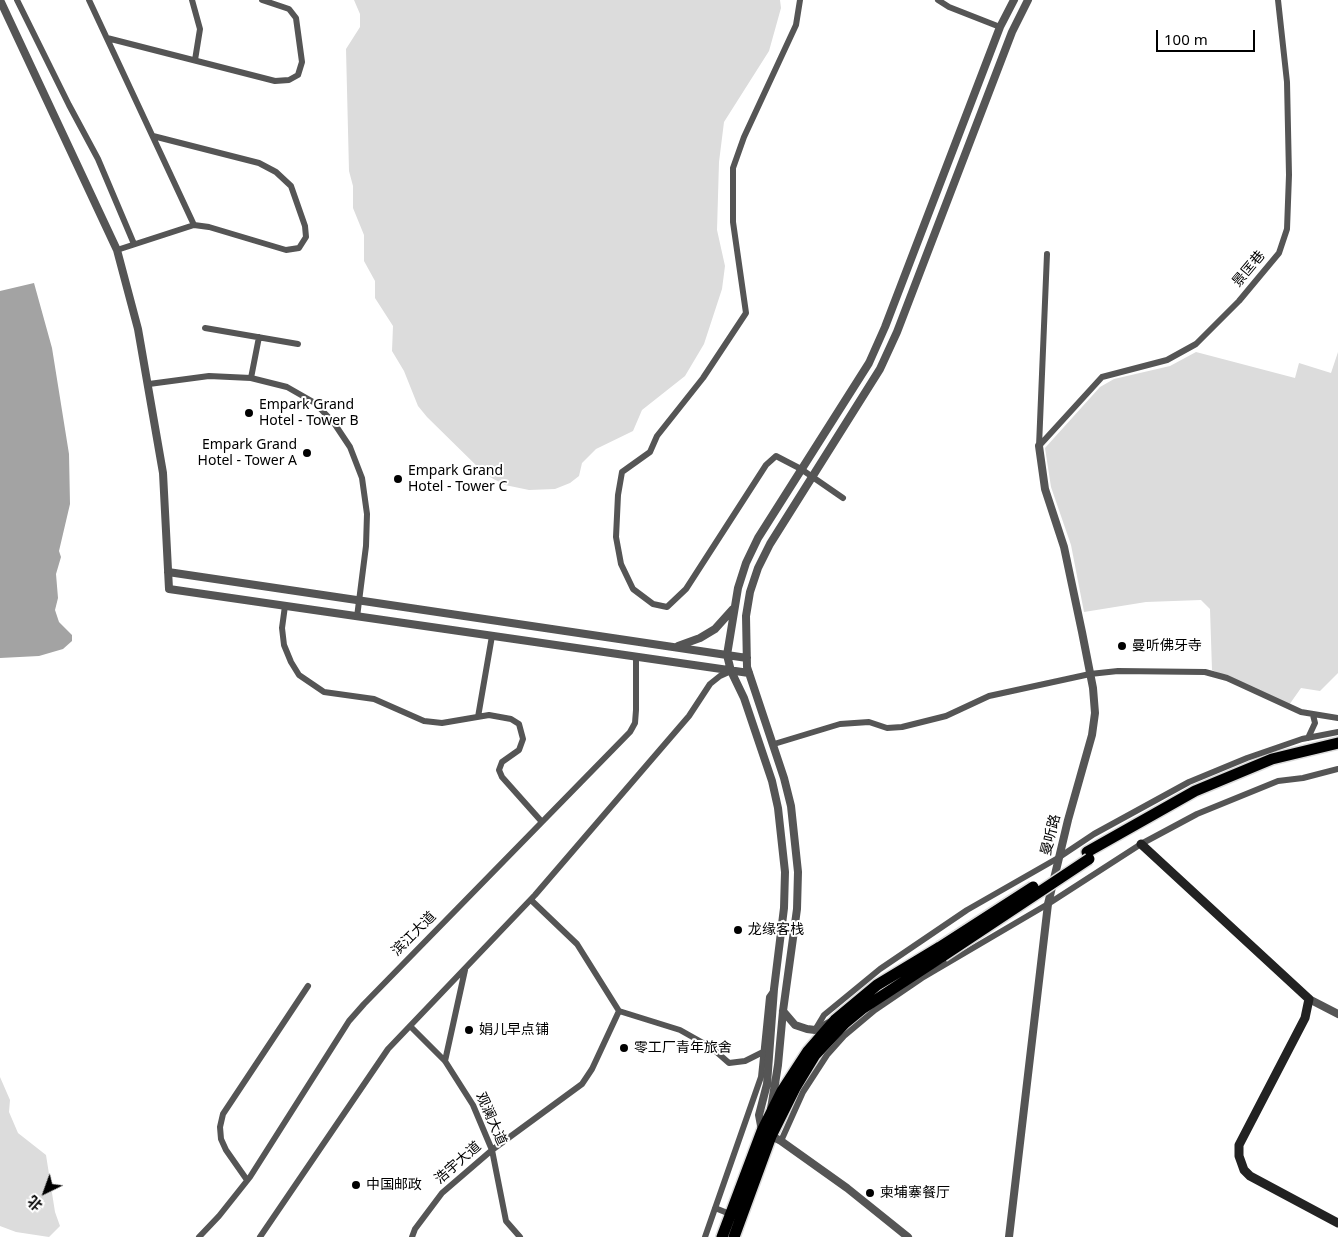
<!DOCTYPE html>
<html>
<head>
<meta charset="utf-8">
<style>
  body { margin:0 }
  #map { position:relative; width:1338px; height:1237px; overflow:hidden; background:#fff; font-family:"Noto Sans","Noto Sans SC",sans-serif }
  canvas { display:block }
  .north { position:absolute; left:20px; top:1167px; width:50px; height:50px; -webkit-text-stroke:4px #fff; paint-order:stroke; rotate:222deg; font-size:14px; font-weight:700; line-height:20px; text-align:center; color:#000 }
  .north::after { content:''; display:block; margin:auto; width:18px; height:22px; background:#000; clip-path:polygon(50% 0,100% 100%,50% 72%,0 100%) }
  .scale { position:absolute; left:1156px; top:30px; width:99px; height:22px; box-sizing:border-box; border:2px solid #000; border-top:0; padding-left:6px; font-size:15px; line-height:18px; white-space:nowrap; color:#000; -webkit-text-stroke:4px #fff; paint-order:stroke }
</style>
</head>
<body>
<div id="map">
<canvas width="1338" height="1237"></canvas>
<div class="north">北</div>
<div class="scale">100 m</div>
</div>
<script>
const ctx = document.querySelector('canvas').getContext('2d');
ctx.lineJoin = 'round';
function fillPath(path, color) { ctx.fillStyle = color; ctx.fill(path, 'evenodd'); }
const shape = rows => new Path2D(rows.map(r => 'M' + r).join(''));
function strokePath(path, color, width, dash) { ctx.strokeStyle = color; ctx.lineWidth = width; ctx.lineCap = dash ? 'butt' : 'round'; ctx.setLineDash(dash || []); ctx.stroke(path); }
function drawText(font, color, halo, rows, align = 'center') {
  ctx.font = font + ' "Noto Sans","Noto Sans SC",sans-serif'; ctx.lineWidth = 4; ctx.setLineDash([]); ctx.textBaseline = 'middle'; ctx.strokeStyle = halo; ctx.fillStyle = color; for (const [text, x, y, turn = 0] of rows) {
    ctx.save(); ctx.translate(x, y); ctx.rotate((+turn || 0) * Math.PI / 180); ctx.textAlign = isNaN(turn) ? turn : align; if (halo) ctx.strokeText(text, 0, 0); ctx.fillText(text, 0, 0); ctx.restore();
  }
}
const green = shape([
  [354,0,780,0,781,8,769,51,724,122,719,162,717,230,725,266,722,289,704,344,685,376,642,410,633,431,596,449,582,463,579,476,570,483,555,489,529,490,505,485,486,475,427,417,418,406,404,371,392,351,393,326,375,298,375,281,364,261,364,235,353,208,353,186,349,171,346,49,360,27,360,14],
  [1196,352,1295,378,1299,363,1331,373,1338,352,1338,673,1320,691,1301,688,1289,705,1212,670,1210,609,1201,600,1146,602,1084,612,1071,545,1051,487,1045,448,1100,387,1114,379,1170,366],
  [0,1077,10,1100,9,1112,18,1133,46,1155,55,1212,60,1226,49,1237,16,1232,0,1226]
]);
const water = shape([
  [34,283,52,348,69,454,70,504,59,551,61,557,56,574,58,598,55,610,59,622,72,635,72,641,63,649,39,656,0,658,0,291]
]);
const minor = shape([
  [17,0,69,105,98,159,134,244],
  [89,0,194,225],
  [192,0,200,29,195,60],
  [800,0,796,25,744,137,733,168,733,222,746,313,703,378,657,436,650,452,622,472,618,495,616,537,621,564,633,589,653,604,667,607,686,589,766,465,776,456,801,469,843,498],
  [938,0,949,7,1000,27],
  [107,38,275,81,289,80,298,75,302,62,296,18,289,9,262,0],
  [117,250,194,225,209,227,286,250,299,248,306,237,305,226,291,186,276,172,259,163,153,136],
  [205,328,298,344],
  [251,378,259,337],
  [149,384,209,376,251,378,287,387,315,403,334,423,350,447,362,478,367,514,366,546,357,617],
  [1039,446,1102,377,1167,360,1196,344,1239,301,1279,253,1287,229,1289,175,1287,82,1278,0],
  [1039,446,1047,254],
  [285,606,282,628,284,645,291,662,299,675,324,692,374,699,424,721,442,723,489,715,511,719,519,724,523,739,519,750,502,762,499,770,502,777,542,822],
  [478,717,492,636],
  [1308,738,1315,723,1313,715],
  [774,744,840,724,869,722,887,728,902,727,946,716,989,696,1090,674,1118,671,1205,672,1227,678,1301,712,1338,718],
  [531,900,577,944,619,1011,680,1030,712,1048,729,1063,745,1061,763,1052],
  [410,1026,445,1061,473,1105,492,1150,506,1221,520,1237],
  [815,1030,824,1015,880,969,967,910,1058,858,1094,834,1189,782,1247,758,1302,739,1338,732],
  [445,1061,465,970],
  [781,1141,803,1092,827,1055,844,1036,875,1010,922,978,1048,904,1141,844,1197,814,1278,781,1303,778,1338,769],
  [247,1180,226,1150,221,1139,220,1127,223,1114,308,986],
  [715,1208,730,1214],
  [199,1237,219,1216,250,1177,349,1021,364,1004,630,732,635,723,636,710,636,658],
  [260,1237,388,1049,535,895,689,716,710,684,720,676,731,671],
  [412,1237,415,1229,442,1193,492,1150,582,1084,592,1069,619,1011],
  [705,1237,761,1077,769,997,774,990]
]);
const tertiary = shape([
  [0,0,117,250,138,329,163,473,169,589,749,673],
  [168,572,747,658],
  [678,646,700,638,715,629,733,609],
  [1309,999,1338,1014],
  [783,1011,795,1025,807,1029,815,1030,831,1022],
  [771,1109,778,1065,783,1011,797,909,798,872,791,806,784,778,747,667,746,616,750,592,758,568,770,544,880,369,897,332,1012,32,1028,0],
  [908,1237,847,1188,781,1141,762,1131,759,1115,767,1084,774,989,784,908,785,872,778,808,772,781,744,698,731,671,727,655,738,588,746,563,758,538,869,363,885,327,1000,27,1014,0],
  [1009,1237,1048,904,1068,820,1092,735,1095,713,1093,688,1082,632,1064,547,1045,489,1039,446]
]);
const secondary = shape([
  [1141,844,1309,999,1305,1018,1239,1145,1239,1156,1244,1170,1250,1176,1338,1223]
]);
const trunk = shape([
  [1087,852,1195,791,1272,759,1338,743],
  [722,1237,762,1131,782,1091,808,1051,835,1020,877,985,940,947],
  [734,1237,771,1136,795,1088,815,1055,845,1023,862,1009,943,956]
]);
const trunkBridge = shape([
  [940,947,1033,887],
  [943,956,1089,859]
]);
const markers = [
  [249,413,5,"#000"],
  [307,453,5,"#000"],
  [398,479,5,"#000"],
  [1122,646,5,"#000"],
  [738,930,5,"#000"],
  [469,1030,5,"#000"],
  [624,1048,5,"#000"],
  [356,1185,5,"#000"],
  [870,1193,5,"#000"]
];
const streetNames = [
  ["景匡巷",1249,269,-50],
  ["曼听路",1051,835,-76],
  ["滨江大道",414,934,-45],
  ["观澜大道",491,1119,66],
  ["浩宇大道",458,1163,-41]
];
const poiNames = [
  ["Empark Grand",259,405],
  ["Hotel - Tower B",259,421],
  ["Empark Grand",297,445,"right"],
  ["Hotel - Tower A",297,461,"right"],
  ["Empark Grand",408,471],
  ["Hotel - Tower C",408,487],
  ["曼听佛牙寺",1132,646],
  ["龙缘客栈",748,930],
  ["娟儿早点铺",479,1030],
  ["零工厂青年旅舍",634,1048],
  ["中国邮政",366,1185],
  ["柬埔寨餐厅",880,1193]
];
fillPath(green, '#dcdcdc');
fillPath(water, '#a3a3a3');
strokePath(trunk, '#dbdbdb', 14);
strokePath(minor, '#555', 6);
strokePath(tertiary, '#555', 8);
strokePath(secondary, '#222', 9);
strokePath(trunk, '#000', 11);
strokePath(trunkBridge, '#dbdbdb', 14, []);
strokePath(trunkBridge, '#000', 11);
for (const [x, y, r, color] of markers) { const dot = new Path2D(); dot.arc(x, y, r, 0, 2 * Math.PI); ctx.fillStyle = color; ctx.fill(dot); strokePath(dot, '#fff', 2); }
drawText('14px', '#000', '#fff', streetNames);
drawText('14px', '#000', '#fff', poiNames, 'left');
</script>
</body>
</html>
